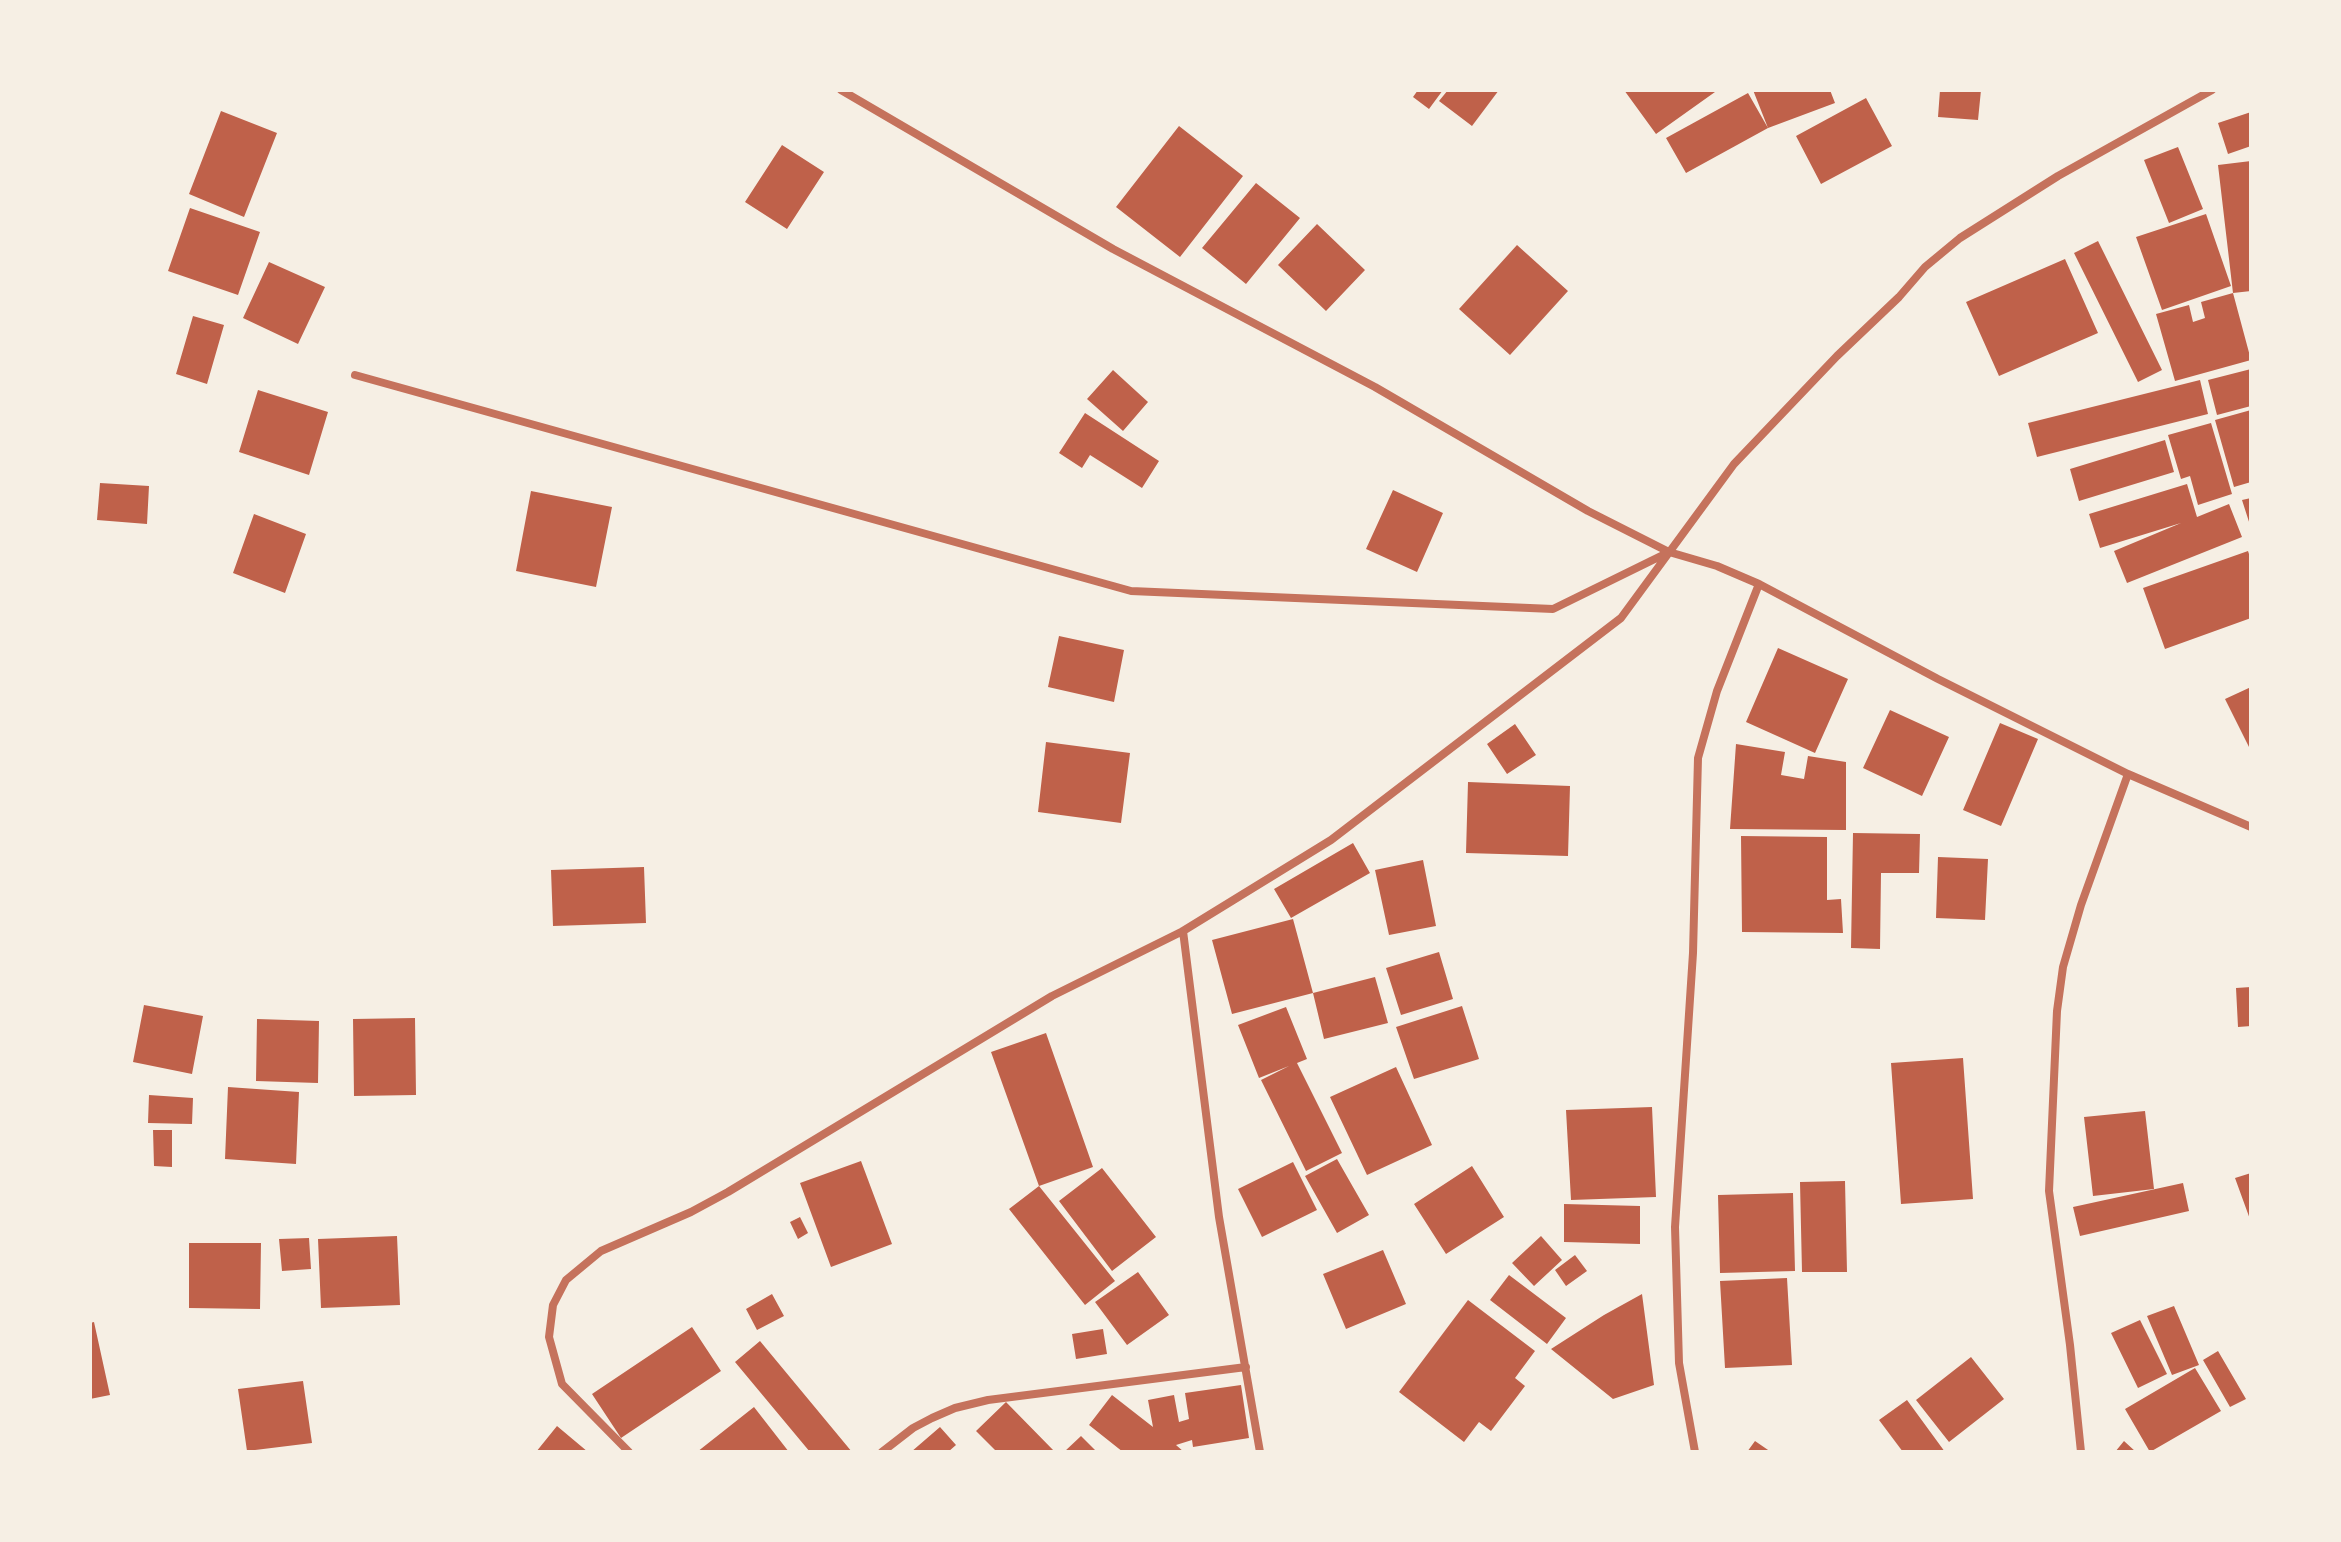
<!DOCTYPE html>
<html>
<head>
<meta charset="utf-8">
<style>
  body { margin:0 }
  #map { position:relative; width:2341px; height:1542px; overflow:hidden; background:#f6efe4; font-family:"Archivo Narrow",sans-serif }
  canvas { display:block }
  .frame { position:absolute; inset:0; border:92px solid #f6efe4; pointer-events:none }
</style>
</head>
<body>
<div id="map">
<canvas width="2341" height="1542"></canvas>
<div class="frame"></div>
</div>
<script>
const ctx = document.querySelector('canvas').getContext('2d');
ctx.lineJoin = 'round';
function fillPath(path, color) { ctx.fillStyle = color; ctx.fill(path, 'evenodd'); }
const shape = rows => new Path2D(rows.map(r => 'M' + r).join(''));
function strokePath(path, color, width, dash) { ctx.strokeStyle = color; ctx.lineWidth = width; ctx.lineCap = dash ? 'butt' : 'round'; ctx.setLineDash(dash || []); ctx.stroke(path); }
const building = shape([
  [1418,90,1443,90,1429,109,1413,97],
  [1448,90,1499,90,1472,126,1439,101],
  [1624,90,1714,90,1715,92,1656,134],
  [1753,90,1830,90,1835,103,1768,128,1686,173,1666,138,1748,93,1768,128],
  [1940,90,1981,90,1978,120,1938,117],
  [1866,98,1892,146,1821,184,1796,136],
  [221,111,277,133,244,217,189,194],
  [2251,112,2251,146,2228,154,2218,123],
  [1179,126,1243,176,1180,257,1116,207],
  [782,145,824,172,787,229,745,202],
  [2178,147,2203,209,2169,223,2144,160],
  [2251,161,2251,291,2233,293,2218,165],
  [1256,183,1300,218,1246,284,1202,248],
  [190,208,260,232,238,295,168,271],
  [2206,214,2231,286,2162,310,2136,237],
  [1317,224,1365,270,1326,311,1278,265],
  [2098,241,2162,370,2138,382,2074,253],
  [1517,245,1568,291,1510,355,1459,309],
  [2065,259,2098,333,1999,376,1966,302],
  [269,262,325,287,298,344,243,318],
  [2233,293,2251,360,2175,381,2156,314,2189,305,2193,322,2205,318,2201,302],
  [193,316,224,325,207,384,176,374],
  [2251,369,2251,406,2217,415,2208,380],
  [1113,370,1148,402,1123,431,1087,399],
  [2200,380,2208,414,2037,457,2028,423],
  [258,390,328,412,309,475,239,452],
  [2251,410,2251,482,2234,487,2215,420],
  [1085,413,1159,461,1142,488,1090,455,1082,468,1059,453],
  [2211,423,2232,494,2198,505,2190,476,2181,479,2168,435],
  [2165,440,2174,472,2079,501,2070,469],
  [100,483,149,486,147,524,97,520],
  [2187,484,2197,517,2229,504,2242,537,2127,583,2114,551,2181,523,2100,548,2089,514],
  [1393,490,1443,513,1417,572,1366,549],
  [531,491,612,507,596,587,516,571],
  [2251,498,2251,525,2250,525,2242,500],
  [254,514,306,534,285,593,233,573],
  [2248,551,2251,560,2251,618,2165,649,2143,588],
  [1059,636,1124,650,1114,702,1048,687],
  [1778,648,1848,679,1815,753,1746,722],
  [2251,687,2251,751,2225,699],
  [1890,710,1949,737,1922,796,1863,768],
  [2000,723,2038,739,2001,826,1963,810],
  [1515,724,1536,755,1507,774,1487,744],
  [1046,742,1130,753,1121,823,1038,812],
  [1736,744,1785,752,1781,775,1804,779,1808,756,1846,762,1846,830,1730,829],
  [1468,782,1570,786,1568,856,1466,853],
  [1853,833,1920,834,1919,873,1881,873,1880,949,1851,948],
  [1741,836,1827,837,1827,900,1841,899,1843,933,1742,932],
  [1353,843,1370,873,1291,918,1274,889],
  [1938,857,1988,859,1985,920,1936,918],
  [1423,860,1436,926,1389,935,1375,870],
  [644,867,646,923,553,926,551,870],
  [1293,919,1313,993,1375,977,1388,1023,1324,1039,1313,993,1232,1014,1212,940],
  [1439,952,1453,999,1401,1015,1386,968],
  [2251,987,2251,1026,2238,1027,2236,988],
  [144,1005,203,1016,192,1074,133,1062],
  [1462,1006,1479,1059,1414,1079,1396,1027],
  [1286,1007,1307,1059,1297,1063,1342,1153,1306,1171,1261,1080,1289,1066,1259,1078,1238,1025],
  [415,1018,416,1095,354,1096,353,1019],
  [257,1019,319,1021,318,1083,256,1081],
  [1046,1033,1093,1167,1039,1186,991,1052],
  [1963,1058,1973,1199,1901,1204,1891,1063],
  [1396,1067,1432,1145,1367,1175,1330,1097],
  [228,1087,299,1092,296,1164,225,1159],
  [149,1095,193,1098,192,1124,148,1123],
  [1652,1107,1656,1197,1571,1200,1566,1110],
  [2145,1111,2154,1189,2093,1196,2084,1117],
  [153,1130,172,1130,172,1167,154,1166],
  [1337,1159,1369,1215,1337,1233,1305,1176],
  [861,1161,892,1244,831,1267,800,1183],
  [1293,1162,1317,1210,1262,1237,1238,1189],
  [1472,1166,1504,1217,1446,1254,1414,1204],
  [1102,1168,1156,1237,1112,1271,1059,1201],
  [2251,1173,2251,1222,2235,1178],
  [1845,1181,1847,1272,1802,1272,1800,1182],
  [2183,1183,2189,1211,2080,1236,2073,1207],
  [1039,1186,1115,1281,1085,1305,1009,1209],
  [1793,1193,1795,1271,1720,1273,1718,1195],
  [1564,1204,1640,1206,1640,1244,1564,1242],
  [800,1217,808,1233,798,1239,790,1222],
  [397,1236,400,1305,321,1308,318,1239],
  [1541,1236,1562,1260,1534,1286,1512,1263],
  [309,1238,311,1269,282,1271,279,1239],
  [189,1243,261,1243,260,1309,189,1308],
  [1383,1250,1406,1304,1346,1329,1323,1274],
  [1575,1255,1587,1271,1566,1286,1555,1270],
  [1138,1272,1169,1315,1127,1345,1095,1302],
  [1509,1275,1566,1318,1547,1344,1490,1300],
  [1787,1278,1792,1365,1725,1368,1720,1281],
  [772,1294,784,1316,757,1330,746,1309],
  [1642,1294,1654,1385,1613,1399,1551,1349,1604,1315],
  [1468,1300,1535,1351,1515,1378,1525,1386,1491,1431,1479,1422,1464,1442,1399,1392],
  [2174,1306,2199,1365,2172,1375,2147,1316],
  [2140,1320,2167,1374,2138,1388,2111,1333],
  [94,1322,110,1395,90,1399,90,1323],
  [692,1327,721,1371,621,1438,592,1394],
  [1103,1329,1107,1354,1076,1359,1072,1334],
  [760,1341,852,1452,810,1452,735,1362],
  [2218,1351,2246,1399,2230,1407,2203,1360],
  [1971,1357,2004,1399,1949,1442,1916,1400],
  [2195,1368,2221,1411,2150,1452,2125,1409],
  [303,1381,312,1443,247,1451,238,1389],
  [1241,1385,1249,1438,1193,1447,1192,1440,1176,1445,1184,1452,1123,1452,1089,1425,1112,1395,1153,1427,1148,1400,1174,1395,1179,1422,1189,1419,1185,1393],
  [1907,1400,1945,1452,1903,1452,1879,1420],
  [1006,1402,1055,1452,997,1452,976,1431],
  [754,1407,789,1452,697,1452],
  [557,1426,588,1452,536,1452],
  [940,1427,956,1445,948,1452,911,1452],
  [1081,1436,1097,1452,1064,1452],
  [1755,1441,1771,1452,1747,1452],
  [2124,1441,2136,1452,2115,1452]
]);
const minor = shape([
  [841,90,1113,249,1375,387,1588,511,1669,552,1717,566,1759,584,1938,679,2128,774,2251,827],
  [355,375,1131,591,1553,609,1665,554],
  [1183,931,1219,1217,1260,1452],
  [629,1452,562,1384,549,1337,553,1305,566,1280,601,1251,691,1212,728,1192,1052,996,1183,931,1331,840,1621,618,1734,464,1837,356,1899,297,1925,267,1960,238,2058,176,2212,90],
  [882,1452,913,1428,932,1418,955,1408,988,1400,1246,1367],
  [1695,1452,1679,1363,1675,1227,1693,953,1698,758,1717,691,1759,584],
  [2081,1452,2070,1345,2049,1191,2057,1011,2063,967,2081,905,2128,774]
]);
fillPath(building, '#bf614a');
strokePath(minor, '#c5725c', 8);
</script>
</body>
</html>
